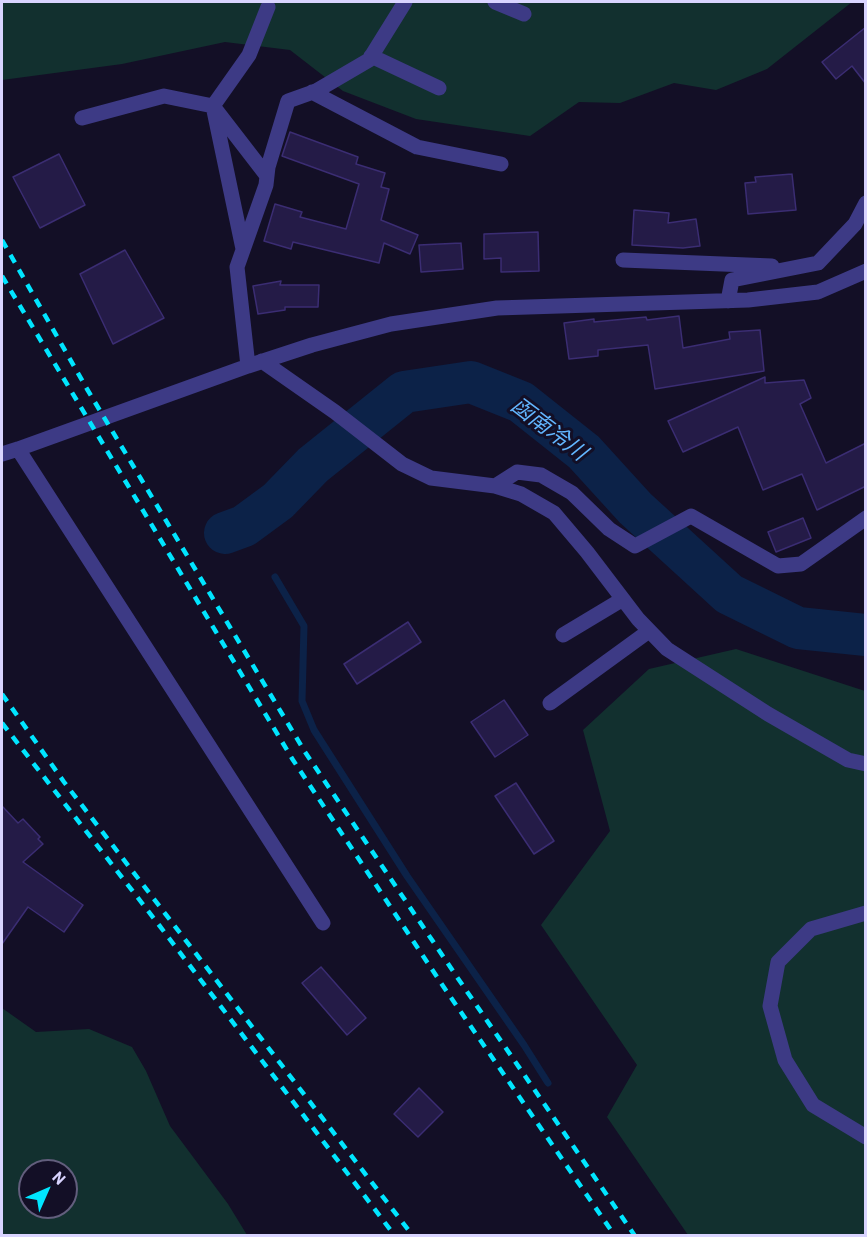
<!DOCTYPE html>
<html>
<head>
<meta charset="utf-8">
<style>
  body { margin:0 }
  #map { position:relative; width:867px; height:1237px; overflow:hidden; background:#130f26; font-family:Barlow,sans-serif }
  canvas { display:block }
  .frame { position:absolute; inset:0; border:3px solid #d9d4ff; pointer-events:none }
  .north { position:absolute; left:18px; top:1159px; width:60px; height:60px; box-sizing:border-box; background:#130f26; border:2px solid #625e7d; border-radius:50%; rotate:45deg; font-size:16px; font-weight:700; line-height:24px; text-align:center; color:#d9d4ff }
  .north::after { content:''; display:block; margin:auto; width:21px; height:27px; background:#00e5ff; clip-path:polygon(50% 0,100% 100%,50% 72%,0 100%) }
</style>
</head>
<body>
<div id="map">
<canvas width="867" height="1237"></canvas>
<div class="frame"></div>
<div class="north">N</div>
</div>
<script>
const ctx = document.querySelector('canvas').getContext('2d');
ctx.lineJoin = 'round';
function fillPath(path, color) { ctx.fillStyle = color; ctx.fill(path, 'evenodd'); }
const shape = rows => new Path2D(rows.map(r => 'M' + r).join(''));
function strokePath(path, color, width, dash) { ctx.strokeStyle = color; ctx.lineWidth = width; ctx.lineCap = dash ? 'butt' : 'round'; ctx.setLineDash(dash || []); ctx.stroke(path); }
function drawText(font, color, halo, rows, align = 'center') {
  ctx.font = font + ' Barlow,"Noto Sans JP",sans-serif'; ctx.lineWidth = 6; ctx.setLineDash([]); ctx.textBaseline = 'middle'; ctx.strokeStyle = halo; ctx.fillStyle = color; for (const [text, x, y, turn = 0] of rows) {
    ctx.save(); ctx.translate(x, y); ctx.rotate((+turn || 0) * Math.PI / 180); ctx.textAlign = isNaN(turn) ? turn : align; if (halo) ctx.strokeText(text, 0, 0); ctx.fillText(text, 0, 0); ctx.restore();
  }
}
const green = shape([
  [2,2,852,2,767,69,716,90,674,83,620,103,579,102,530,136,416,119,343,91,290,50,225,42,122,64,2,80],
  [736,649,865,691,865,1235,688,1235,607,1117,637,1065,541,925,610,831,583,730,649,669],
  [2,1008,36,1032,89,1029,132,1047,146,1071,170,1126,228,1204,247,1235,2,1235],
  [30,1171,66,1171,66,1207,30,1207]
]);
const stream = shape([
  [244,526,249,535],
  [275,577,304,626,302,701,314,730,407,876,524,1045,548,1083]
]);
const river = shape([
  [225,533,244,526,278,501,313,465,404,392,471,382,521,402,584,452,635,508,729,594,798,628,866,635]
]);
const building = shape([
  [866,27,866,84,852,66,836,79,822,62,866,27],
  [290,132,358,157,356,164,385,173,381,187,389,189,381,220,418,235,410,254,384,243,379,263,293,242,291,249,264,241,275,204,302,212,300,217,346,229,359,184,282,156,290,132],
  [59,154,85,205,40,228,13,177,59,154],
  [792,174,796,210,748,214,745,183,756,182,755,177,792,174],
  [634,210,669,213,668,223,696,219,700,246,683,248,632,245,634,210],
  [538,232,539,271,501,272,501,258,484,259,484,234,538,232],
  [461,243,463,269,421,272,419,245,461,243],
  [125,250,164,318,113,344,80,274,125,250],
  [281,281,280,285,319,285,318,307,285,307,285,310,258,314,253,286,281,281],
  [679,316,683,348,730,339,729,332,760,330,764,371,655,389,648,345,598,350,598,356,569,359,564,323,594,319,594,322,646,317,647,320,679,316],
  [765,377,765,383,804,380,811,398,800,404,826,463,866,443,866,486,817,510,802,474,763,490,738,427,683,452,668,421,765,377],
  [803,518,811,538,776,552,768,532,803,518],
  [408,622,421,642,357,684,344,664,408,622],
  [504,700,528,735,495,757,471,722,504,700],
  [516,783,554,841,534,854,495,796,516,783],
  [2,806,18,823,23,819,40,837,38,839,43,844,23,862,83,905,64,932,28,907,2,944,2,806],
  [321,967,366,1018,347,1035,302,983,321,967],
  [419,1088,443,1112,418,1137,394,1114,419,1088]
]);
const minor = shape([
  [495,2,524,14],
  [371,56,439,88],
  [312,92,417,147,501,164],
  [82,118,164,96,213,106,267,176],
  [243,249,213,106,249,55,268,7],
  [623,260,772,266],
  [728,301,732,280,818,263,855,224,866,203],
  [262,361,335,412,402,464,431,478,495,486,521,494,554,513,587,552,638,619,667,649,768,714,848,760,866,764],
  [248,366,237,267,266,185,268,167,288,101,316,91,369,60,405,2],
  [18,449,323,923],
  [2,454,18,449,248,366,312,345,391,324,497,308,748,300,818,292,866,271],
  [495,486,517,472,541,475,572,493,609,529,635,546,691,516,778,566,801,564,866,518],
  [563,635,623,599],
  [550,703,649,631],
  [866,913,811,929,778,962,770,1006,785,1060,813,1105,866,1137]
]);
const rail = shape([
  [2,240,87,389,305,752,457,977,635,1236],
  [2,276,293,760,443,986,615,1236],
  [2,694,64,782,413,1236],
  [2,723,159,925,395,1236]
]);
const waterNames = [
  ["函南冷川",549,429,37]
];
fillPath(green, '#12302f');
strokePath(stream, '#0c2248', 7);
strokePath(river, '#0c2248', 42);
fillPath(building, '#241b47');
strokePath(building, '#3b2d73', 1.5);
strokePath(minor, '#3d3a85', 15);
strokePath(rail, '#00e5ff', 4.5, [9, 8]);
drawText('italic 22px', '#62b6ff', '#130f26', waterNames);
</script>
</body>
</html>
